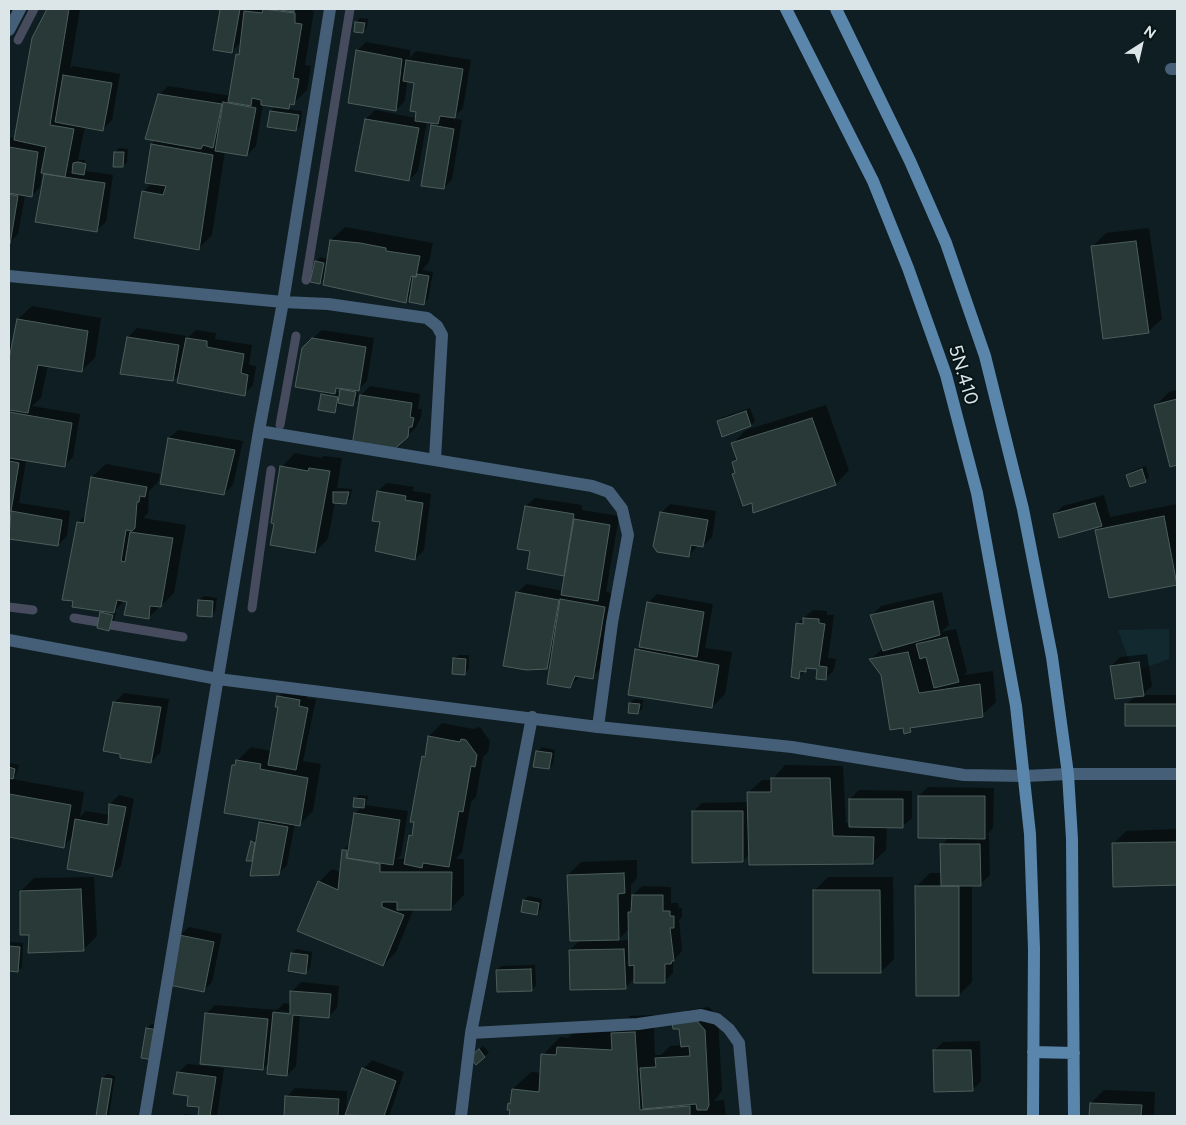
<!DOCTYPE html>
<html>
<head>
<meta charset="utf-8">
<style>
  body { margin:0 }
  #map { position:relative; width:1186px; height:1125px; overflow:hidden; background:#0f1e22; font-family:Figtree,sans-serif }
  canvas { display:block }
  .frame { position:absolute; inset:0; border:10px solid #dce6e9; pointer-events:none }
  .north { position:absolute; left:1116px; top:20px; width:50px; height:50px; -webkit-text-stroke:4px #071519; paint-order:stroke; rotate:35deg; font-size:14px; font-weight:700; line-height:20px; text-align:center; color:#dce6e9 }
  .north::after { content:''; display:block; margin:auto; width:18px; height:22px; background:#dce6e9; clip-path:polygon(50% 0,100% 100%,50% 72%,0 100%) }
</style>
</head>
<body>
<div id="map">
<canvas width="1186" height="1125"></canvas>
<div class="frame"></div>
<div class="north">N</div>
</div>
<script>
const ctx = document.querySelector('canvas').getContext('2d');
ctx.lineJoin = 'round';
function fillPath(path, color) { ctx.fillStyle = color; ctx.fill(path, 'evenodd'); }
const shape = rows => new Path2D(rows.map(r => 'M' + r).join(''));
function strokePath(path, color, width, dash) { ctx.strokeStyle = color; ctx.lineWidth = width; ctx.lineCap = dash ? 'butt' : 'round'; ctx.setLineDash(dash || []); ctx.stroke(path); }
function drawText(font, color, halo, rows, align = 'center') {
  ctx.font = font + ' Figtree,sans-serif'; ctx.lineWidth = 4; ctx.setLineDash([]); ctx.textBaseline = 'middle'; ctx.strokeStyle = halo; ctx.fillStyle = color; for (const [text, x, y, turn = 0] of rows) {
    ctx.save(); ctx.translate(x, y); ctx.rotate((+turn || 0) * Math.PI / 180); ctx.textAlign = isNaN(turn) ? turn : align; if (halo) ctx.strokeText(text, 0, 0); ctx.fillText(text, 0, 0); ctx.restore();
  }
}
const built = shape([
  [1169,629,1169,659,1133,672,1118,630]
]);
const shadow = shape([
  [48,9,80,9,70,69,73,66,120,74,112,120,103,129,85,126,78,160,85,160,83,170,86,170,89,160,86,171,113,175,106,222,97,230,45,175,47,172,42,172,40,187,31,196,25,195,18,234,9,243,9,137,16,138,33,39],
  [220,9,246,9,246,11,248,9,307,9,314,11,305,65,311,66,307,90,287,109,302,111,300,126,296,130,271,111,276,106,263,104,256,146,247,155,225,151,212,235,199,248,143,192,152,183,152,144,156,140,159,95,168,86,231,96,237,55,240,52,242,41,231,52],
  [360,18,368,19,367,27,363,32,356,22],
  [366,42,410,50,410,58,416,51,471,60,463,108,453,118,462,120,452,179,444,188,423,185,432,125,435,123,427,121,418,171,409,180,366,119,375,110,416,118,416,82,407,81,405,101,396,110,357,51],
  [119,148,128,149,127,162,123,166,115,152],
  [345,227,433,243,429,262,422,270,433,272,428,299,424,303,411,295,405,301,326,277,320,283,316,262,320,257,328,259,331,240],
  [1149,228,1162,319,1148,332,1092,247,1106,233],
  [32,306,101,318,95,358,81,371,48,365,41,398,32,406,80,414,73,457,64,466,26,460,19,503,70,511,67,536,58,545,9,537,9,344,13,344,18,319],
  [137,328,187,336,187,339,196,330,216,333,215,339,252,345,249,365,256,366,253,385,244,394,181,372,173,380,128,337],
  [322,330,374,338,367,381,359,389,357,400,353,404,340,402,335,412,322,395,326,391,312,339],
  [340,387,343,388,341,393,334,392],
  [370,386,420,394,418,409,422,409,421,417,416,427,407,436,354,445,361,395],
  [1177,390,1177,464,1171,466,1156,405,1169,392],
  [826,405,849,470,836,484,754,512,753,502,733,462,737,458,733,443,746,430],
  [750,408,755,421,751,425,718,421,723,417],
  [178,430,243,441,233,485,224,494,169,438],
  [295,453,321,458,324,456,342,458,337,488,352,489,350,498,346,503,335,502,328,539,315,552,282,467],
  [106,464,160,474,158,482,149,491,148,513,143,518,186,525,174,593,149,617,125,600,114,611,116,611,113,625,109,629,101,613,103,610,79,522,86,514,92,477],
  [1146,466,1149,477,1145,481,1128,475,1132,471],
  [387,483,414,487,413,491,431,494,424,550,415,559,381,521,378,491],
  [1104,495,1110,517,1177,504,1177,583,1110,597,1096,530,1101,525,1054,515,1063,506],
  [535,498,582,505,582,510,619,516,606,592,617,594,605,664,592,677,581,675,570,686,551,663,547,668,517,593,526,584,563,591,566,575,528,568,531,550,526,506],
  [670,504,716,511,712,537,703,546,698,545,689,556,661,513],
  [942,592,949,625,941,632,956,629,967,672,964,675,993,671,996,702,982,715,915,726,910,731,882,674,871,659,883,648,872,615,881,606],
  [657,594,713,604,705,648,732,652,725,694,712,707,637,650,641,646,648,603],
  [204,596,217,598,215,612,211,616,199,600],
  [813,610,827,611,827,615,834,615,828,658,836,659,834,670,825,679,819,668,810,667,798,677,797,624],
  [1147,654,1152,686,1142,695,1177,695,1177,725,1127,725,1127,704,1135,696,1111,666,1120,657],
  [459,655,469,655,469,669,465,674,454,659],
  [287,688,308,692,307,698,316,699,303,761,321,764,313,811,300,824,295,823,287,865,278,874,254,857,252,860,252,842,257,838,260,823,265,818,233,765,251,747,271,751,280,706,279,697],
  [124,693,169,699,160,753,151,762,115,702],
  [634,699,643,700,642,709,638,713,629,712,630,703],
  [442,723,473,729,480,727,490,741,488,752,483,757,476,797,471,802,462,852,456,859,464,859,464,895,450,909,414,908,396,952,383,965,319,882,332,869,341,872,343,850,351,843,355,813,362,807,355,799,359,795,368,796,366,805,408,811,401,855,397,859,406,859,410,836,414,832,423,757,427,753,429,736],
  [542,747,555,750,553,764,549,768,537,752],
  [9,763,19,765,17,773,12,779,84,792,80,817,86,811,110,815,110,804,119,795,134,799,121,866,112,875,74,836,63,846,9,836],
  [785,765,843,766,846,823,850,823,850,799,859,790,912,791,912,818,903,826,887,826,886,850,872,863,750,853,743,861,693,812,702,803,749,802,748,793,762,780,772,780],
  [928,787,994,788,993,828,987,835,989,835,990,875,981,884,972,884,972,982,959,995,917,886,930,873,942,873,942,845,949,837,919,796],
  [1177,829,1177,884,1115,885,1113,844,1126,831],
  [637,860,637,878,631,885,631,897,642,886,671,887,671,903,678,903,679,908,682,908,682,917,679,920,682,951,673,961,673,973,664,982,635,978,625,988,570,950,581,939,568,875,581,862],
  [630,928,630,940,617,941],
  [94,877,97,936,83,950,30,934,21,891,34,878],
  [828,877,893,877,894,959,881,972,814,891],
  [528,896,542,899,541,909,537,913,524,901],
  [189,927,222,934,212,982,203,991,180,935],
  [9,942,23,943,22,967,18,971,9,970],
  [296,949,312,952,310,968,306,973,292,953],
  [535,965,536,985,532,990,497,970,501,966],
  [301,982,339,986,337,1008,328,1017,300,1014,296,1066,287,1075,270,1062,263,1069,206,1014,215,1005,277,1010,284,1003,291,1004,292,991],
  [281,1011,296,1013,296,1016,281,1014],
  [709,1007,718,1016,722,1091,714,1101,724,1100,726,1116,510,1116,509,1104,512,1101,513,1089,531,1072,542,1073,543,1055,560,1037,568,1038,576,1030,614,1032,630,1016,653,1015,655,1055,661,1055,670,1046,682,1045,680,1027,674,1024,687,1010],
  [152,1024,162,1026,142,1057,147,1028],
  [980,1041,981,1081,972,1090,934,1051,943,1042],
  [483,1046,489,1052,484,1057,475,1053],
  [372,1060,404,1072,389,1116,347,1114,363,1069],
  [187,1064,224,1068,217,1116,183,1116,185,1114,199,1116,200,1106,190,1095,178,1073],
  [107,1074,115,1076,109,1116,97,1116,103,1078],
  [295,1088,347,1091,346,1116,285,1116,286,1097],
  [1104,1090,1155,1092,1154,1116,1090,1116,1091,1103]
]);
const stream = shape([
  [18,40,34,9],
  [306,280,350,9],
  [280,425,296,336],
  [9,607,33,610],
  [252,608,271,470],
  [74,618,98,622],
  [111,625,183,637]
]);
const building = shape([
  [47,9,69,9,50,125,74,129,65,177,41,173,46,147,14,140,32,38,47,9],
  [215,9,240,9,232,53,213,50,220,10,215,9],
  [263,9,295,13,295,23,302,24,293,78,299,79,294,105,290,104,289,109,261,105,261,100,252,98,251,106,228,102,236,54,239,55,244,11,262,13,263,9],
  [273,9,294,9,294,12,273,9],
  [355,22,365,23,363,33,354,32,355,22],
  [356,50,402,59,396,111,348,103,356,50],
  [406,60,463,69,455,118,440,116,438,124,415,121,416,112,410,111,414,83,403,81,406,60],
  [63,75,112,83,103,131,55,122,63,75],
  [158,94,222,104,213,148,203,145,201,149,145,139,158,94],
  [223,102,256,108,247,156,215,151,223,102],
  [270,111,299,115,296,131,267,127,270,111],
  [365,119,419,128,409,181,355,171,365,119],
  [431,125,454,129,444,189,421,186,431,125],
  [151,144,213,155,199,250,134,238,142,191,163,195,166,186,145,183,151,144],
  [9,147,38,152,32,197,9,193,9,147],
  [114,152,124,152,123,167,113,167,114,152],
  [78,162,86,164,84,175,72,173,73,163,78,162],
  [44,174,105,183,97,232,35,222,44,174],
  [9,194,18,196,10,244,9,244,9,194],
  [330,240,360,243,386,248,386,251,420,256,416,277,411,276,406,303,323,285,330,240],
  [1136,241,1149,333,1103,339,1091,246,1136,241],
  [315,261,324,263,320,284,310,282,315,261],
  [417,274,429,276,424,305,409,302,413,276,416,277,417,274],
  [17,319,88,331,82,372,38,365,28,413,9,410,9,359,17,319],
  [127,337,179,345,173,381,120,374,127,337],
  [186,338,207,341,207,347,244,354,241,373,248,375,245,396,177,383,186,338],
  [312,338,366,347,359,391,336,388,335,394,295,387,302,348,312,338],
  [340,389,356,392,353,406,338,403,340,389],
  [321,394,338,397,335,413,318,410,321,394],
  [360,395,412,403,410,417,414,418,412,427,409,427,408,437,392,451,352,446,360,395],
  [1177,399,1177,465,1170,467,1154,405,1177,399],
  [746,411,751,426,722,437,717,421,746,411],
  [9,412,72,423,65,467,9,458,9,412],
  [812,418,836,485,753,513,752,503,743,506,732,474,735,473,732,462,737,460,731,443,812,418],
  [168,438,235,450,224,495,160,484,168,438],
  [9,461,19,463,11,511,9,511,9,461],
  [280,466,308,471,309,468,330,471,315,553,270,545,274,524,271,523,280,466],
  [1142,469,1146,482,1130,487,1126,475,1142,469],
  [91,477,147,487,145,497,140,496,139,502,137,502,135,528,132,531,126,530,121,561,125,562,130,532,173,538,161,607,150,606,149,619,124,615,127,602,117,600,114,613,72,607,73,601,62,600,77,522,84,523,91,477],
  [377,491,406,496,405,500,423,503,415,560,375,551,380,522,372,521,377,491],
  [333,492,349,492,346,504,333,503,333,492],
  [1095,503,1102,526,1059,538,1053,514,1095,503],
  [525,506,574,514,564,576,527,569,530,551,517,549,525,506],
  [11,511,62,520,58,546,9,539,11,511],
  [660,512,708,520,703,547,691,545,689,557,657,552,653,546,660,512],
  [1164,516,1177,585,1109,598,1095,530,1164,516],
  [574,519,610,525,598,601,561,595,574,519],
  [516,592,559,600,547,669,526,670,503,666,516,592],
  [560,599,605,607,593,679,575,676,570,688,547,684,560,599],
  [198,600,213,601,212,617,197,616,198,600],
  [933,601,940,635,883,651,870,615,933,601],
  [647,602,704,612,697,657,639,647,647,602],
  [100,612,113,615,109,631,97,628,100,612],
  [803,618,819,619,819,623,825,624,819,666,827,667,826,680,816,679,817,669,806,668,806,672,800,671,799,679,791,677,796,623,803,624,803,618],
  [947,637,959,682,934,688,926,657,920,659,916,644,947,637],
  [635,649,719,665,712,708,628,695,635,649],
  [908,652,919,693,980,684,983,717,910,728,911,732,904,734,903,728,890,730,881,675,869,659,908,652],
  [453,658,466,659,465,675,452,674,453,658],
  [1139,662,1144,696,1115,699,1110,666,1139,662],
  [277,696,300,700,299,706,308,708,296,770,268,765,278,707,275,707,277,696],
  [113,702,161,707,151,763,120,758,120,754,103,751,113,702],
  [629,703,640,704,638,714,628,713,629,703],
  [1125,704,1177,704,1177,726,1125,726,1125,704],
  [428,736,460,742,461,739,466,740,477,755,475,767,471,766,463,812,459,811,449,867,423,863,422,868,404,864,409,835,412,836,414,822,410,822,422,756,425,757,428,736],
  [536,751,552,753,549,769,533,767,536,751],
  [236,760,261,764,260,769,308,778,300,826,224,813,232,765,235,765,236,760],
  [9,767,15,769,13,779,9,778,9,767],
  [771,778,830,778,833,836,874,837,873,864,749,865,747,792,771,792,771,778],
  [9,794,71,805,64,848,9,837,9,794],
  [918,796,985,796,985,839,918,838,918,796],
  [354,798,365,799,364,808,353,807,354,798],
  [849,799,903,799,903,828,849,827,849,799],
  [109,804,126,807,112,877,67,869,75,819,108,825,109,804],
  [692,811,743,811,743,862,692,863,692,811],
  [354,813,400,820,393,865,347,858,354,813],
  [259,822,288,827,279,875,250,876,259,822],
  [251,841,255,843,252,861,246,861,251,841],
  [1177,842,1177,885,1113,887,1112,843,1177,842],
  [940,844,980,844,981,886,941,886,940,844],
  [342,850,347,850,346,858,380,864,380,872,452,872,451,910,397,910,397,902,382,902,382,907,404,915,383,966,297,931,318,881,338,890,342,850],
  [624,873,625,893,618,894,619,940,570,941,567,875,624,873],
  [915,886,959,886,959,996,916,996,915,886],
  [81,889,84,951,28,953,29,935,20,935,20,891,81,889],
  [813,890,880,890,881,973,813,973,813,890],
  [632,895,663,895,663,911,670,911,670,916,674,916,674,928,670,928,674,961,672,961,671,964,665,964,665,983,634,983,634,965,629,966,628,912,631,912,632,895],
  [523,900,539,903,537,915,521,912,523,900],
  [179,935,214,942,204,992,169,985,179,935],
  [9,946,20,947,18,972,9,971,9,946],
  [624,949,626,989,570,990,569,950,624,949],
  [291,953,308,955,306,974,288,971,291,953],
  [531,969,532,991,497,992,496,970,531,969],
  [290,991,331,994,329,1018,293,1015,287,1076,267,1074,273,1012,290,1014,290,991],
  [205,1013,268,1019,263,1070,200,1064,205,1013],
  [696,1020,705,1030,709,1105,707,1110,697,1110,696,1104,643,1109,640,1068,656,1067,655,1058,690,1056,689,1046,681,1047,679,1029,673,1029,672,1023,696,1020],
  [146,1028,158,1030,153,1060,141,1058,146,1028],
  [635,1032,640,1110,690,1106,690,1116,509,1116,510,1110,507,1110,508,1103,510,1104,512,1089,539,1092,541,1054,556,1055,557,1047,612,1050,611,1033,635,1032],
  [479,1049,485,1057,476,1065,469,1057,479,1049],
  [933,1050,971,1050,973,1091,934,1092,933,1050],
  [362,1068,396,1081,384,1116,345,1115,362,1068],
  [177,1072,216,1077,210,1116,198,1116,199,1107,187,1106,188,1096,173,1094,177,1072],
  [102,1078,112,1079,106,1116,96,1116,102,1078],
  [285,1096,339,1099,338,1116,284,1116,285,1096],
  [1090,1103,1142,1105,1141,1116,1089,1116,1090,1103]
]);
const minor = shape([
  [9,30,20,9],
  [1171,69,1177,69],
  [9,276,283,302,328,304,427,318,437,326,442,335,435,459],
  [259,431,592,486,609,492,622,509,628,535,612,623,598,727],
  [1068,774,1177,774],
  [471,1033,638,1024,701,1015,717,1019,729,1029,739,1043,746,1116],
  [145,1116,259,431,283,302,330,9],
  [461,1116,471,1033,532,717]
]);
const tertiary = shape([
  [9,640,218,679,598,727,792,747,964,775,1025,776,1068,774]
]);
const secondary = shape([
  [786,9,873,181,908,268,946,375,977,493,1016,706,1030,834,1034,949,1033,1116],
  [836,9,910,161,946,243,985,356,1023,509,1052,657,1068,774,1072,839,1074,1116],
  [1033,1052,1074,1053]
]);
const streetNames = [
  ["5N.410",963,375,73]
];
fillPath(built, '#11292f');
fillPath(shadow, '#0007');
strokePath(stream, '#464b5d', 9);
fillPath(building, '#283937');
strokePath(building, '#4c5e5c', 1);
strokePath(minor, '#445f77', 12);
strokePath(tertiary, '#445f77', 12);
strokePath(secondary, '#5a86ac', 12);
drawText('19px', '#dce6e9', '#071519', streetNames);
</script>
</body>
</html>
